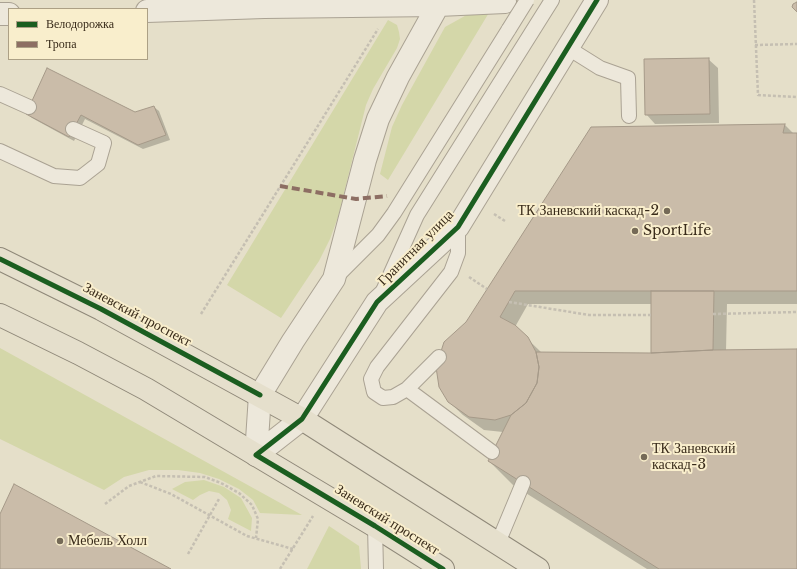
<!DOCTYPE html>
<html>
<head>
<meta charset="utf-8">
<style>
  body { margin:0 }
  #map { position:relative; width:797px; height:569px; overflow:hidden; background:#e5dfc9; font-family:"Libre Baskerville",serif }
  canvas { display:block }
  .legend { position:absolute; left:8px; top:8px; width:140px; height:52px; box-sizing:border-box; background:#f9eecc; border:1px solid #aca085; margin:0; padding:5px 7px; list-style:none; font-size:12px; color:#392b1a }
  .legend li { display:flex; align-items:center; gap:8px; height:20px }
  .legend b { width:20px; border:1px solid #aca085 }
</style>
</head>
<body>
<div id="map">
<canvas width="797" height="569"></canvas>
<ul class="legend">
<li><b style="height:5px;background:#1b5e20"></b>Велодорожка</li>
<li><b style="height:5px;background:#8d6e63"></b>Тропа</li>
</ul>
</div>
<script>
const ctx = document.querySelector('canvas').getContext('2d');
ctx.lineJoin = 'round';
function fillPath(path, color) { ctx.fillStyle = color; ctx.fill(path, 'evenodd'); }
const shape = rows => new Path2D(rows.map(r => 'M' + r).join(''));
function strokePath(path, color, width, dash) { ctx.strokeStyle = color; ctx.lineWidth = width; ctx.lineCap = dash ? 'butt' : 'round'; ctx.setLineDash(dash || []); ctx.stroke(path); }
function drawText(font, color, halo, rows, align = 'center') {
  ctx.font = font + ' "Libre Baskerville",serif'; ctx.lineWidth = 4; ctx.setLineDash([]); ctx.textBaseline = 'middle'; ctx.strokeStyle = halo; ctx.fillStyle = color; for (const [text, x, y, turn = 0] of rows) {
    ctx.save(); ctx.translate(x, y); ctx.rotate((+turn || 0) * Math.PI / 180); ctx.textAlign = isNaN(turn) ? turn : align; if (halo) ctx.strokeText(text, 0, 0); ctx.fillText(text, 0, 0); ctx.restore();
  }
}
const green = shape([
  [490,11,388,180,380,174,392,127,402,105,445,27,472,12],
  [388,20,397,25,399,32,400,39,397,48,373,89,366,105,338,217,330,239,319,261,281,318,227,285],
  [0,348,302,515,260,513,253,500,239,489,219,479,200,473,178,470,149,470,124,477,104,490,0,439],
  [204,480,224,487,241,498,252,518,251,531,228,519,231,510,227,500,219,493,209,491,200,495,193,500,172,489,185,482],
  [329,526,359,546,361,569,307,569]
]);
const shadow = shape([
  [708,59,718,68,719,123,655,124,646,114],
  [154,107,159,111,170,140,143,149,85,119,74,141,32,118,27,114,134,113],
  [785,125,794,134,797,134,797,304,727,304,726,351,797,350,797,569,647,569,513,485,489,461,503,432,484,430,463,415,449,402,467,323,592,128],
  [528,304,652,304,654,354,542,353,515,327]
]);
const building = shape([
  [797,2,797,12,792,7,793,4,797,2],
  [709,58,710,114,645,115,644,59,709,58],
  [47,68,135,112,154,106,166,135,138,145,81,115,69,137,26,114,47,68],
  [785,124,783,133,797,133,797,291,515,291,500,317,515,325,528,337,536,352,539,367,537,383,526,403,511,415,495,420,469,417,448,402,439,387,436,367,444,342,466,322,591,127,785,124],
  [651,291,714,291,713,350,651,353,651,291],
  [797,349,797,569,659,569,488,461,511,415,526,403,537,383,539,367,536,352,651,353,713,350,797,349],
  [14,484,171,569,0,569,0,514,14,484]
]);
const path = shape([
  [754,0,758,95,797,97],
  [755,45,797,44],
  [494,214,505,221],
  [469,277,487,289],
  [509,302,589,315,651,315],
  [201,314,378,29],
  [713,314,797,312],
  [140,482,171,494,247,536,293,549],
  [105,504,129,486,156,476,205,477,221,483,239,493,252,505,258,519,256,538],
  [188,554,219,499],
  [280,569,313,516]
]);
const lane = shape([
  [568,48,600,68,628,78,629,116],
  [0,94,29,107],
  [0,151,54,176,80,178,98,164,104,143,73,129],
  [336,277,378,235,394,213,509,29],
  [382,293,417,215,552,0],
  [439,357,407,389,393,397,383,398,374,392,371,379,377,367,451,272,458,253,458,227],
  [407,389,492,452],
  [375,526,376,569],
  [498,543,523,483]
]);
const street = shape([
  [147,11,264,7,438,5,505,2],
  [0,14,9,14],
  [256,455,302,419,377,302,458,227,597,0],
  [256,455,260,395,293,341,334,279,365,160,378,119,398,77,441,0]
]);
const primary = shape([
  [0,259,101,309,302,419,538,569],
  [0,315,78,353,146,389,375,526,443,569]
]);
const laneBridge = shape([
  [509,29,527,0]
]);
const quiet = shape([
  [280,186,356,199,387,196]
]);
const cycleway = shape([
  [0,259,101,309,260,395],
  [443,569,375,526,256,455,302,419,377,302,458,227,597,0]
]);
const markers = [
  [667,211,4,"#756a57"],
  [635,231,4,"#756a57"],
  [644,457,4,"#756a57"],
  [60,541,4,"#756a57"]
];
const poiNames = [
  ["ТК Заневский каскад-2",659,211,"right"],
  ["SportLife",643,231],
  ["ТК Заневский",652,449],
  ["каскад-3",652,465],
  ["Мебель Холл",68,541]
];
const streetNames = [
  ["Гранитная улица",416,248,-45],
  ["Заневский проспект",137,315,28],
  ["Заневский проспект",387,520,32]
];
fillPath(green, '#d4d7a9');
fillPath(shadow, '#0003');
fillPath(building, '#cabca9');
strokePath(building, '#a59988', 1);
strokePath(lane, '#aaa293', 16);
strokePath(street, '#aaa293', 24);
strokePath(primary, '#8f8879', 24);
strokePath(path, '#c5bfb2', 2.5, [3, 2]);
strokePath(lane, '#ede8db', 14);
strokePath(street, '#ede8db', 22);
strokePath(primary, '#e5dfcc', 22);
strokePath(laneBridge, '#aaa293', 16, []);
strokePath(laneBridge, '#ede8db', 14);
strokePath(quiet, '#8d6e63', 4, [8, 4]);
strokePath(cycleway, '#1b5e20', 5);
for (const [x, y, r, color] of markers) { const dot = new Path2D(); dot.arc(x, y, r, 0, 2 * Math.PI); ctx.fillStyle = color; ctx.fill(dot); strokePath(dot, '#f9eecc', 1.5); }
drawText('14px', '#392b1a', '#f9eecc', poiNames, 'left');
drawText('14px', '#392b1a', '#f9eecc', streetNames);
</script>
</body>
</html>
